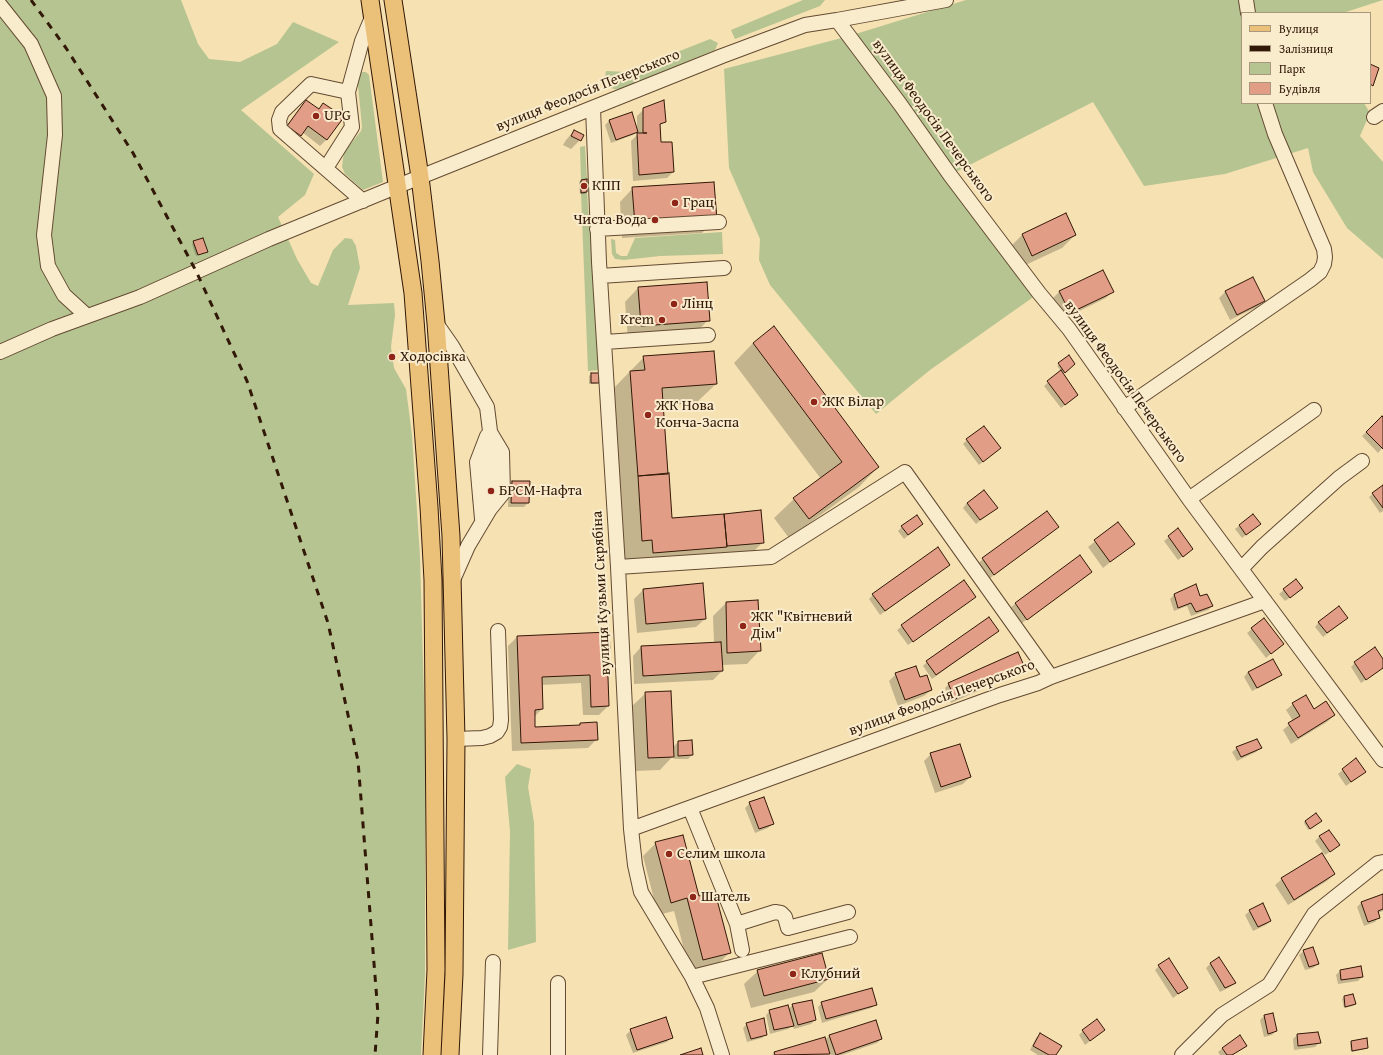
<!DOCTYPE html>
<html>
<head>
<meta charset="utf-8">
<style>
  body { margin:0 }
  #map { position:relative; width:1383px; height:1055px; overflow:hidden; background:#f6e1b2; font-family:"Gentium Book Plus",serif }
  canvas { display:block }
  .legend { position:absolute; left:1241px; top:12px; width:130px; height:92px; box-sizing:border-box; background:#f9eccd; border:1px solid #a9977d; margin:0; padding:5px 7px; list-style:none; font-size:12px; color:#321806 }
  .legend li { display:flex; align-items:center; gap:8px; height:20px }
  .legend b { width:20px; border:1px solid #a9977d }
</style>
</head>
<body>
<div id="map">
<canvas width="1383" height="1055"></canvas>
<ul class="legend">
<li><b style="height:5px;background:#ebc079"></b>Вулиця</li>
<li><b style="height:5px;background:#321806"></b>Залізниця</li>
<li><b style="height:11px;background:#b6c491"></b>Парк</li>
<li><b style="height:11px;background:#e29d87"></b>Будівля</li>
</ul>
</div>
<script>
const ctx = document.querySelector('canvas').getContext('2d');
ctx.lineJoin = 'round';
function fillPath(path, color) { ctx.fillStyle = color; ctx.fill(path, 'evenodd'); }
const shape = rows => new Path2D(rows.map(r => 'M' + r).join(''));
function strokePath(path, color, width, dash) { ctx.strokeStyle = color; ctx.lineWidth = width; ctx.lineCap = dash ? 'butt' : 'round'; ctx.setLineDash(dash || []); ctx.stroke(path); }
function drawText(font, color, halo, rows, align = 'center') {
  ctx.font = font + ' "Gentium Book Plus",serif'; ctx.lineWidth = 4; ctx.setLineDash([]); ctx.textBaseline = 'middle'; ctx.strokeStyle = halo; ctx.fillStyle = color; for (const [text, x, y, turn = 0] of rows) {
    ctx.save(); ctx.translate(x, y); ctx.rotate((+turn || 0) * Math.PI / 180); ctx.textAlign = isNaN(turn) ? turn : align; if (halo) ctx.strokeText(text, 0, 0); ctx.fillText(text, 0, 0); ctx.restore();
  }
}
const green = shape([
  [0,0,181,0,198,44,209,59,240,62,277,44,293,22,339,42,241,110,314,174,305,195,278,217,297,259,311,283,318,286,333,250,345,238,352,239,356,246,360,268,348,305,394,303,395,315,391,347,394,368,406,389,412,435,420,557,425,731,425,974,421,1055,0,1055],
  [803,0,825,0,820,6,735,39,731,30],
  [966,0,1383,0,1346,12,1346,13,1242,13,1242,103,1364,103,1370,113,1360,136,1383,162,1383,259,1347,228,1313,172,1308,148,1225,174,1144,186,1093,102,950,175,1039,293,930,370,876,414,770,285,759,260,760,239,729,168,724,69,849,36],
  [710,39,718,43,715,50,620,90,614,89,611,88,605,77,606,71,627,72],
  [361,72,366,72,369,75,383,182,363,190,345,174,342,167,344,152,361,131,362,127,358,85,358,74],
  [585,146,587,179,581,180,580,147],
  [587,192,600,370,588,371,581,193],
  [722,232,723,254,660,256,624,260,615,259,612,254,611,239,615,240,616,253,621,256,627,256,635,238],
  [517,764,531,769,528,787,534,822,536,942,508,950,510,831,505,777]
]);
const shadow = shape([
  [306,101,318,110,324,104,327,139,320,146,302,132,294,142,281,133,300,108],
  [644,109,664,121,659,127,660,143,673,172,667,178,633,181,631,141,637,135,637,132,633,135,611,143,605,125,609,121,631,114,637,130,637,116],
  [574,131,580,140,571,149,563,145,566,140],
  [581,181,586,192,585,194,580,194,579,182],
  [633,188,716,219,702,233,622,238,620,202],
  [1022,235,1075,235,1062,248,1019,268,1009,248],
  [194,242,207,251,196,256,192,244],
  [1102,272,1112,292,1106,298,1063,319,1053,298,1059,292],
  [638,288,708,320,695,334,628,339,625,302],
  [1225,292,1264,300,1257,307,1230,320,1219,298],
  [753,343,878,467,859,487,789,538,774,518,794,499,821,479,734,363],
  [644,357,716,384,696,403,662,406,671,519,760,511,763,542,743,562,634,572,632,559,623,560,611,391],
  [1068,357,1072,366,1062,374,1073,399,1061,408,1044,386,1061,371,1057,366],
  [591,374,598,382,596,384,589,384,589,376],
  [1382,417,1383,419,1383,447,1378,453,1362,436],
  [967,440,995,452,979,465,963,444],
  [512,482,528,503,524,507,508,507,508,499,472,501,472,488,509,485],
  [1383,486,1383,511,1380,513,1369,497],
  [967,503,996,508,976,524,963,508],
  [1047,512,1058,527,989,579,978,563],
  [1253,515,1255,528,1242,538,1235,529],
  [1117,524,1133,544,1103,568,1088,547],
  [902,527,917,528,904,539,898,531],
  [1178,530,1187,553,1178,560,1164,541],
  [1080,556,1087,576,1022,623,1011,607],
  [949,565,880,615,869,599,873,595],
  [1296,580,1298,592,1285,601,1279,594],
  [964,581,970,601,908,645,897,630],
  [702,584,705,619,696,627,637,633,634,599,643,590],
  [1195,586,1200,598,1212,606,1208,610,1191,616,1187,606,1174,611,1170,599,1174,595],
  [757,601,760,650,747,664,722,665,722,671,713,680,634,684,633,656,641,647,714,643,713,616,726,603],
  [1347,618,1323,637,1315,627,1319,622],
  [1263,620,1278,648,1266,658,1247,633],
  [998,631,932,679,923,666,927,662],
  [517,637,609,649,606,651,608,706,599,715,583,715,581,683,541,685,542,709,534,717,535,728,578,726,580,724,597,739,588,748,512,751,508,646],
  [1383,661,1383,668,1361,683,1351,667,1355,663],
  [1024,668,1020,672,951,703,945,688,949,684],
  [1248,672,1280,675,1276,679,1252,691,1244,677],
  [896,674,920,678,931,690,924,696,898,706,889,681],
  [646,693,673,747,678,742,691,741,692,755,688,759,674,759,674,755,660,770,635,771,632,706],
  [1293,704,1314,710,1334,715,1327,722,1291,744,1283,730,1293,721,1286,710],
  [1257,740,1261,748,1256,752,1237,761,1232,752,1237,748],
  [931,754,970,777,963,784,935,793,924,761],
  [1356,759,1365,772,1346,786,1338,774],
  [750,803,773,824,768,828,755,833,745,808],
  [1305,821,1319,823,1308,830,1304,823],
  [1319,837,1334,849,1325,855,1315,841],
  [656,843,698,897,729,953,716,966,690,973,674,911,658,915,643,856],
  [1334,874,1327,881,1288,905,1275,885,1282,879],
  [1383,895,1383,911,1378,913,1379,917,1375,922,1364,926,1357,907,1361,903],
  [1250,911,1270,921,1266,925,1253,931,1245,915],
  [1304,951,1318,964,1313,968,1305,970,1299,955],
  [1211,963,1235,983,1230,987,1220,992,1206,968],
  [1159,966,1187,987,1173,998,1155,970],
  [1360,968,1362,977,1358,981,1338,984,1336,975,1340,971],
  [758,971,828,979,814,992,751,1008,744,984],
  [1344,997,1355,1004,1353,1006,1344,1008,1342,999],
  [822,1003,876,1004,871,1008,822,1023,818,1007],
  [793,1005,815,1020,811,1024,794,1029,793,1025,788,1029,770,1034,766,1015,770,1011,788,1009],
  [1272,1014,1276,1031,1272,1035,1264,1037,1260,1020,1264,1016],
  [747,1024,766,1034,762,1038,747,1042,743,1028],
  [631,1030,671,1038,667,1042,633,1053,626,1035],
  [1083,1031,1099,1034,1085,1045,1079,1035],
  [1040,1034,1055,1055,1038,1055,1030,1050,1036,1038],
  [1297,1035,1319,1043,1315,1047,1294,1050,1293,1039],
  [829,1036,881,1039,877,1043,842,1055,831,1055,830,1053,828,1055,772,1055,774,1053,824,1038,825,1040],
  [1351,1042,1367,1047,1365,1049,1351,1052,1350,1044],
  [1245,1045,1233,1055,1220,1055,1218,1052,1223,1048]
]);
const building = shape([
  [1370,64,1379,68,1373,86,1370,84,1370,64],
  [306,100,319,109,323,103,344,117,327,140,308,126,301,136,287,126,306,100],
  [664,100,666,122,660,124,661,142,672,142,674,172,639,175,637,133,647,133,643,133,643,108,664,100],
  [632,112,638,132,616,140,609,120,632,112],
  [574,130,584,135,581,141,571,136,574,130],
  [587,179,587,192,581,193,581,180,587,179],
  [714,182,717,220,635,225,632,187,714,182],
  [1066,213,1076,235,1032,256,1022,234,1066,213],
  [203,238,208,252,198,255,193,241,203,238],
  [1103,270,1114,292,1070,313,1059,291,1103,270],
  [1253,277,1265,301,1237,315,1225,291,1253,277],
  [707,282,710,321,641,326,638,287,707,282],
  [774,326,879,467,809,519,793,498,842,462,753,343,774,326],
  [714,351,717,384,662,388,668,474,638,476,630,371,645,370,643,356,714,351],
  [1069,355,1075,364,1065,373,1058,363,1069,355],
  [1061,370,1078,395,1065,405,1047,381,1061,370],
  [591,373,599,373,599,383,591,383,591,373],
  [1382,416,1383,417,1383,449,1366,432,1382,416],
  [984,426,1001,448,983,462,966,439,984,426],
  [669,473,672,518,724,514,727,547,653,553,652,540,642,541,638,476,669,473],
  [512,481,530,481,529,503,511,503,512,481],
  [1383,485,1383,508,1372,493,1383,485],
  [984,490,998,508,980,520,967,503,984,490],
  [761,510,764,543,727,546,724,514,761,510],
  [1047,511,1059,527,994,575,982,558,1047,511],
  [1253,514,1261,524,1246,535,1239,525,1253,514],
  [917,515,923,524,908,535,901,526,917,515],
  [1118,522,1135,544,1110,562,1094,540,1118,522],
  [1178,528,1193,549,1183,557,1168,536,1178,528],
  [938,547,950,565,885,611,872,594,938,547],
  [1080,555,1092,572,1027,620,1015,603,1080,555],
  [1296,579,1303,588,1290,598,1283,589,1296,579],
  [964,580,976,597,913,642,901,625,964,580],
  [703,583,706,619,646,624,643,589,703,583],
  [1196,584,1200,596,1207,594,1213,606,1196,612,1191,603,1178,608,1174,594,1196,584],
  [758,600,761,651,727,653,726,602,758,600],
  [1339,606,1348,618,1327,633,1318,622,1339,606],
  [989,617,999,631,936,675,926,661,989,617],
  [1264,618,1284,644,1271,654,1251,628,1264,618],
  [609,632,610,649,607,649,609,706,591,707,590,675,542,677,543,709,535,710,535,727,580,725,580,723,597,722,598,740,521,743,517,636,609,632],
  [721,642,723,671,643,676,641,646,721,642],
  [1375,647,1383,659,1383,668,1366,680,1354,662,1375,647],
  [1018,652,1025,668,955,699,948,683,1018,652],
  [1273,659,1282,675,1257,688,1248,672,1273,659],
  [916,666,920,677,927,675,932,690,905,700,895,673,916,666],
  [671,691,674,757,648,758,645,692,671,691],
  [1306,695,1314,709,1326,701,1335,715,1298,738,1288,723,1300,716,1292,703,1306,695],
  [1257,739,1262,748,1241,757,1236,747,1257,739],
  [692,740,693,755,678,756,678,741,692,740],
  [960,744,971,777,941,787,930,753,960,744],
  [1356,758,1366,772,1351,782,1342,769,1356,758],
  [764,797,774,824,759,829,749,802,764,797],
  [1316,813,1322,821,1310,829,1305,821,1316,813],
  [1329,830,1340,845,1330,852,1319,836,1329,830],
  [683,835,699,896,715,892,731,953,703,960,687,898,671,903,655,842,683,835],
  [1322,853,1335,874,1294,900,1281,878,1322,853],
  [1383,894,1383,909,1378,911,1380,918,1368,922,1361,902,1383,894],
  [1263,903,1271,921,1258,927,1249,910,1263,903],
  [1313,947,1319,964,1309,967,1303,950,1313,947],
  [822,953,829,979,764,996,757,970,822,953],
  [1219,957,1236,983,1225,988,1210,963,1219,957],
  [1169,958,1188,988,1178,994,1158,965,1169,958],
  [1361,966,1363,977,1341,980,1340,970,1361,966],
  [872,988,877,1005,826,1019,821,1002,872,988],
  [1353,994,1356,1004,1345,1007,1344,996,1353,994],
  [812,1000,816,1020,798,1025,792,1004,812,1000],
  [788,1005,794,1026,774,1030,769,1010,788,1005],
  [1273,1013,1277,1031,1268,1034,1264,1015,1273,1013],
  [666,1017,673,1038,637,1050,630,1029,666,1017],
  [764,1018,767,1035,751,1039,746,1023,764,1018],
  [1097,1019,1105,1030,1090,1041,1082,1030,1097,1019],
  [876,1020,882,1039,836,1055,829,1035,876,1020],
  [1318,1032,1321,1043,1298,1046,1297,1034,1318,1032],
  [1040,1033,1062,1046,1056,1055,1049,1055,1033,1046,1040,1033],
  [1240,1035,1247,1046,1232,1055,1227,1055,1222,1048,1240,1035],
  [825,1037,830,1054,775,1055,774,1052,825,1037],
  [1367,1038,1368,1048,1352,1051,1351,1041,1367,1038],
  [701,1048,703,1055,680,1055,701,1048]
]);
const minor = shape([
  [1246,0,1248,13],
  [0,5,31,44,54,96,55,135,44,235,48,266,64,295,87,316],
  [837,20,946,0],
  [593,108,599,262,618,567,631,829,635,865,641,892,692,977,707,1008,722,1055],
  [1374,117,1383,111],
  [326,168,352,127,348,92],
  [363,201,280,129,279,120,282,112,311,84,348,92,362,41,373,15],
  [597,229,719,222],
  [600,276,724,268],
  [436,323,452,346,487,407,490,431,491,480,490,509,468,546,453,580],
  [605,342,708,335],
  [0,352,52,329,140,297,269,239,420,177,722,56,805,25,837,20,900,104,950,175,1039,293,1069,329,1189,499,1383,760],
  [1124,408,1310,280,1320,272,1324,264,1325,257,1324,249,1275,134,1265,103],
  [1189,499,1314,410],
  [490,509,503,493,502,452,490,432],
  [482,519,477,462,487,436],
  [618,567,771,557,905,472,1051,677],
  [1241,569,1262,547,1339,478,1362,461],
  [456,739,482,738,490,736,497,732,500,727,501,720,498,631],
  [690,808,737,924,742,950],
  [631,829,1000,695,1038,683,1051,677,1265,601],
  [737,924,775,912,781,913,785,917,788,928,848,912],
  [692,977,850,937],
  [558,983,558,1055],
  [490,1055,493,962],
  [1182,1055,1222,1015,1269,985,1314,914,1378,863,1383,862]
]);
const major = shape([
  [370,0,413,293,429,507,433,580,436,970,432,1055],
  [393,0,420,177,430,261,436,323,451,536,456,739,454,974,450,1055]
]);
const rail = shape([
  [31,0,66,48,133,153,196,271,247,381,328,623,358,761,378,1014,375,1055]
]);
const markers = [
  [316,116,4,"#8f2418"],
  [584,186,4,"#8f2418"],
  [675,203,4,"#8f2418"],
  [655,220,4,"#8f2418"],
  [674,304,4,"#8f2418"],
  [662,320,4,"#8f2418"],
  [392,357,4,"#8f2418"],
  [814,402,4,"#8f2418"],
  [648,415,4,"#8f2418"],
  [491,491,4,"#8f2418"],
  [743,626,4,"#8f2418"],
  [669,854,4,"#8f2418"],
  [693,897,4,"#8f2418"],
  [793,974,4,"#8f2418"]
];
const streetNames = [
  ["вулиця Феодосія Печерського",588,91,-22],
  ["вулиця Феодосія Печерського",933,121,54],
  ["вулиця Феодосія Печерського",1125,382,54],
  ["вулиця Кузьми Скрябіна",602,593,-93],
  ["вулиця Феодосія Печерського",942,698,-20]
];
const poiNames = [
  ["UPG",324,116],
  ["КПП",592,186],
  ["Грац",683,203],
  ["Чиста Вода",647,220,"right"],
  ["Лінц",682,304],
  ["Krem",654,320,"right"],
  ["Ходосівка",400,357],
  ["ЖК Вілар",822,402],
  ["ЖК Нова",656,406],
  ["Конча-Заспа",656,423],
  ["БРСМ-Нафта",499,491],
  ["ЖК \"Квітневий",751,617],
  ["Дім\"",751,634],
  ["Селим школа",677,854],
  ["Шатель",701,897],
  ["Клубний",801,974]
];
fillPath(green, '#b6c491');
fillPath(shadow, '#0003');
fillPath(building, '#e29d87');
strokePath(building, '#321806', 1);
strokePath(minor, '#634a31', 16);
strokePath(major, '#321806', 19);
strokePath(minor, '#f9eccd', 14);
strokePath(major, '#ebc079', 17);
strokePath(rail, '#321806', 3, [7, 7]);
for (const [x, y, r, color] of markers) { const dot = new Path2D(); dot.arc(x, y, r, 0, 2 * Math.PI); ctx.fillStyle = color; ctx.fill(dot); strokePath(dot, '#f9eccd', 1.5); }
drawText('15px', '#321806', '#f9eccd', streetNames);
drawText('15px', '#321806', '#f9eccd', poiNames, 'left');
</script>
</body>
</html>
